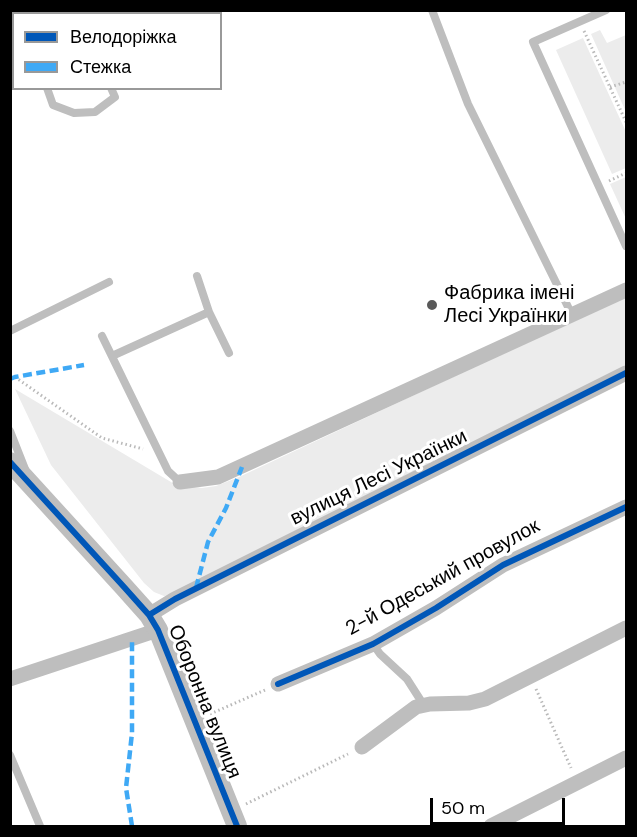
<!DOCTYPE html>
<html>
<head>
<meta charset="utf-8">
<style>
  body { margin:0 }
  #map { position:relative; width:637px; height:837px; overflow:hidden; background:#fff; font-family:"DM Sans",sans-serif }
  canvas { display:block }
  .frame { position:absolute; inset:0; border:12px solid #000; pointer-events:none }
  .legend { position:absolute; left:12px; top:12px; width:210px; height:78px; box-sizing:border-box; background:#fff; border:2px solid #999; margin:0; padding:8px 10px; list-style:none; font-size:18px; color:#000 }
  .legend li { display:flex; align-items:center; gap:12px; height:30px }
  .legend b { width:30px; border:2px solid #999 }
  .scale { position:absolute; left:430px; top:798px; width:135px; height:27px; box-sizing:border-box; border:3px solid #000; border-top:0; padding-left:8px; font-size:18px; line-height:21px; white-space:nowrap; color:#000; -webkit-text-stroke:4px #fff; paint-order:stroke }
</style>
</head>
<body>
<div id="map">
<canvas width="637" height="837"></canvas>
<div class="frame"></div>
<ul class="legend">
<li><b style="height:8px;background:#0057b8"></b>Велодоріжка</li>
<li><b style="height:8px;background:#3fa9f5"></b>Стежка</li>
</ul>
<div class="scale">50 m</div>
</div>
<script>
const ctx = document.querySelector('canvas').getContext('2d');
ctx.lineJoin = 'round';
function fillPath(path, color) { ctx.fillStyle = color; ctx.fill(path, 'evenodd'); }
const shape = rows => new Path2D(rows.map(r => 'M' + r).join(''));
function strokePath(path, color, width, dash) { ctx.strokeStyle = color; ctx.lineWidth = width; ctx.lineCap = dash ? 'butt' : 'round'; ctx.setLineDash(dash || []); ctx.stroke(path); }
function drawText(font, color, halo, rows, align = 'center') {
  ctx.font = font + ' "DM Sans",sans-serif'; ctx.lineWidth = 6; ctx.setLineDash([]); ctx.textBaseline = 'middle'; ctx.strokeStyle = halo; ctx.fillStyle = color; for (const [text, x, y, turn = 0] of rows) {
    ctx.save(); ctx.translate(x, y); ctx.rotate((+turn || 0) * Math.PI / 180); ctx.textAlign = isNaN(turn) ? turn : align; if (halo) ctx.strokeText(text, 0, 0); ctx.fillText(text, 0, 0); ctx.restore();
  }
}
const green = shape([
  [600,30,607,43,626,35,626,112,591,34],
  [583,38,626,132,626,168,612,174,556,50],
  [626,177,626,219,610,184],
  [626,296,626,368,174,595,164,596,154,592,144,583,51,465,15,389,176,485,202,488,216,486,239,477]
]);
const path = shape([
  [584,31,626,122],
  [610,87,626,82],
  [609,181,626,173],
  [15,377,102,438,143,449],
  [536,689,571,768],
  [210,714,265,690],
  [246,804,348,754]
]);
const service = shape([
  [20,10,21,14],
  [78,10,79,14],
  [432,10,468,104,572,315],
  [606,10,533,42,626,246],
  [47,88,53,105,74,113,95,112,115,97,111,88],
  [197,276,209,312,229,353],
  [10,331,109,282],
  [102,336,168,471,180,482],
  [112,356,209,312],
  [10,431,25,469],
  [373,644,380,654,407,679,423,704],
  [10,755,40,826]
]);
const minor = shape([
  [180,482,218,477,626,290],
  [149,615,175,599,626,373],
  [10,679,158,630],
  [278,684,373,644,436,608,503,565,626,507],
  [362,747,416,707,430,704,469,703,485,699,626,628],
  [491,826,626,758]
]);
const tertiary = shape([
  [10,462,124,587,149,615,158,630,237,826]
]);
const quiet = shape([
  [10,379,15,377,84,365],
  [196,588,208,542,226,508,242,467],
  [132,826,126,788,132,733,132,638]
]);
const cycleway = shape([
  [10,462,124,587,149,615,158,630,237,826],
  [149,615,175,599,626,373],
  [278,684,373,644,436,608,503,565,626,507]
]);
const markers = [
  [432,305,6,"#595959"]
];
const poiNames = [
  ["Фабрика імені",444,294],
  ["Лесі Українки",444,317]
];
const streetNames = [
  ["вулиця Лесі Українки",379,478,-26],
  ["2-й Одеський провулок",443,578,-29],
  ["Оборонна вулиця",204,702,68]
];
fillPath(green, '#ececec');
strokePath(path, '#b9b9b9', 3, [1.5, 3]);
strokePath(service, '#bebebe', 8);
strokePath(minor, '#bebebe', 15);
strokePath(tertiary, '#bebebe', 20);
strokePath(quiet, '#3fa9f5', 4.5, [9, 4.5]);
strokePath(cycleway, '#0057b8', 6);
for (const [x, y, r, color] of markers) { const dot = new Path2D(); dot.arc(x, y, r, 0, 2 * Math.PI); ctx.fillStyle = color; ctx.fill(dot); strokePath(dot, '#fff', 2); }
drawText('20px', '#000', '#fff', poiNames, 'left');
drawText('20px', '#000', '#fff', streetNames);
</script>
</body>
</html>
